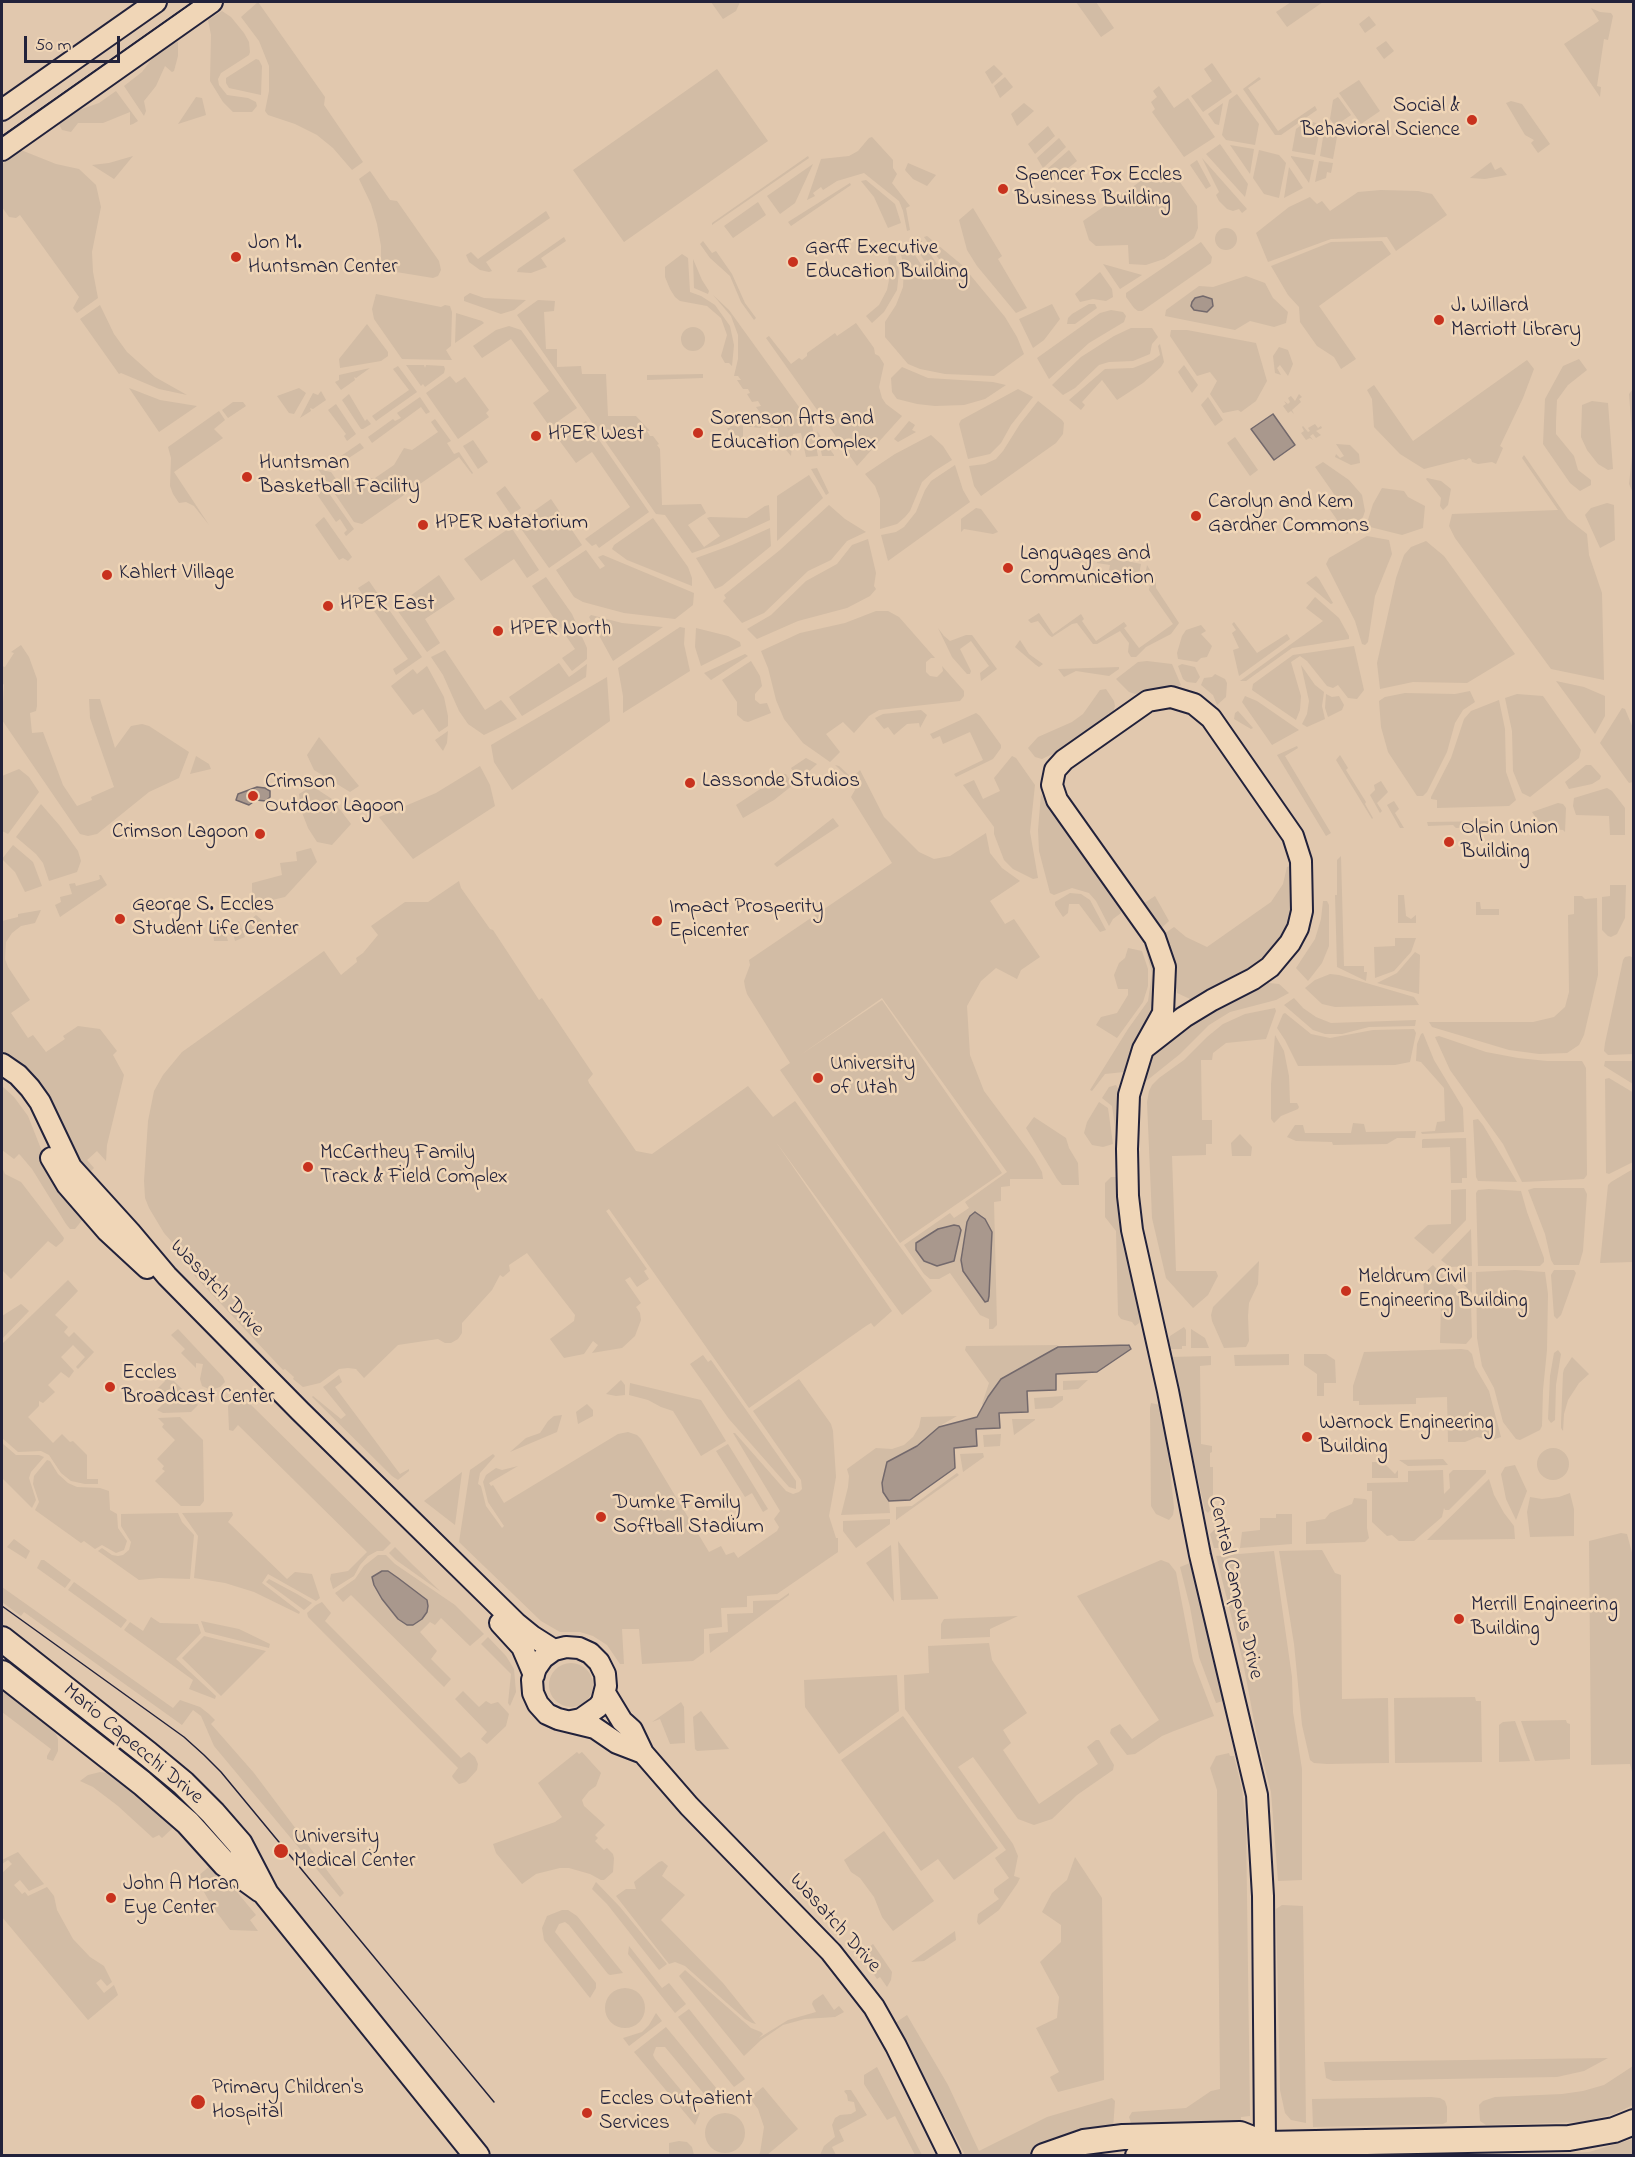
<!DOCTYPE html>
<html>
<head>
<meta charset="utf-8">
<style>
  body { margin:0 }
  #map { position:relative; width:1635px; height:2157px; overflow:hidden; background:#f0d6b7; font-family:"Indie Flower",sans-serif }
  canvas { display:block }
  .frame { position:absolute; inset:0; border:3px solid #22223b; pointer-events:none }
  .scale { position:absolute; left:24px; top:36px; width:96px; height:27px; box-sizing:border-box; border:3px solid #22223b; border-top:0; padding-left:8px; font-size:18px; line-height:21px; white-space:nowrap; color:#22223b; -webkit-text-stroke:4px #f0d6b7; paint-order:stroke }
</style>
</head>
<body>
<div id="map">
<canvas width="1635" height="2157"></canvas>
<div class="frame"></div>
<div class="scale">50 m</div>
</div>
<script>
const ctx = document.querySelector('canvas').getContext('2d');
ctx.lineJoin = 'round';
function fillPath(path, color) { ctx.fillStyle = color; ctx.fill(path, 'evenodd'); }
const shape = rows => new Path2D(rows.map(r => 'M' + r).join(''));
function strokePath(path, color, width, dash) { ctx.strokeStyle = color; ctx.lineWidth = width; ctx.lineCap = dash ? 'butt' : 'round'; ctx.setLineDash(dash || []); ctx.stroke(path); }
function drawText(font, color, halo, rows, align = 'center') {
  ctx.font = font + ' "Indie Flower",sans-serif'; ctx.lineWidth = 5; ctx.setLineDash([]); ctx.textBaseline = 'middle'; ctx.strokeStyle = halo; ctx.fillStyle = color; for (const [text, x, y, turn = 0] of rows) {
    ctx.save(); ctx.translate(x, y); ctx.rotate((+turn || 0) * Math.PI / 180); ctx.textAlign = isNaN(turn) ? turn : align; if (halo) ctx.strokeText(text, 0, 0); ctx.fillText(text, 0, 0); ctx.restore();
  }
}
const built = shape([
  [2,2,1633,2,1633,2155,2,2155]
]);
const green = shape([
  [258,2,325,97,324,105,363,162,352,170,333,148,317,135,295,124,268,115,265,111,269,91,269,66,259,41,241,17],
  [711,2,740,2,736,11,723,19],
  [1076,2,1096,2,1114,28,1101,37],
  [1291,2,1323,2,1287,27,1276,12],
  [1591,8,1600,12,1611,13,1613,16,1608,40,1604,39,1597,86,1601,87,1600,97,1564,44,1599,21],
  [222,11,231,17,244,33,249,42,250,52,249,55,221,73,218,79,219,85,227,95,248,98,256,102,257,106,252,112,233,112,223,102,210,81,211,35,208,20],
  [1369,16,1376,25,1365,33,1359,24],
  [1386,41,1394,51,1384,59,1376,48],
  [178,42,178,56,174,71,172,72,165,66,156,86,144,101,146,111,144,116,124,86,142,72,155,55,172,43],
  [256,59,259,60,262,66,261,95,229,88,226,83,226,78],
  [1212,63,1232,92,1203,112,1191,96,1212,81,1204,69],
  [994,65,1003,74,992,84,985,72],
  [717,69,768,141,624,242,573,170],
  [1005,77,1013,87,1000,98,994,86],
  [1259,77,1261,79,1248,88,1278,131,1315,106,1317,110,1281,135,1275,135,1243,89],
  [1359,80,1380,111,1361,124,1339,93],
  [1159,86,1174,108,1188,98,1215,137,1184,157,1152,112,1155,109,1151,102,1157,97,1153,91],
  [116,91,138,121,133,124,130,125,130,112,103,123,78,123,71,132,62,130,59,124,61,122,76,111,99,103],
  [1237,94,1259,124,1255,145,1226,140,1222,135,1229,100],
  [196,97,202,98,206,115,178,124],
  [1338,97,1351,115,1335,126,1330,119,1333,100],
  [1511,101,1522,104,1550,144,1538,153,1531,143,1534,140,1525,135,1506,103],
  [1024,103,1034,111,1017,126,1011,114],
  [1223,103,1219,125,1215,124,1208,114],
  [1307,121,1321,124,1315,155,1292,151,1296,129],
  [1325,125,1329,125,1337,137,1333,159,1320,156],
  [1048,126,1055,136,1035,154,1028,144],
  [872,137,893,160,893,168,897,174,892,183,910,206,906,208,910,230,907,231,903,211,899,201,864,173,837,181,823,190,821,187,813,193,815,196,807,200,821,159,849,156,858,151,869,138],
  [1059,138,1066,147,1043,168,1037,158],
  [1220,144,1248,184,1245,197,1206,154],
  [1230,145,1254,149,1250,174],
  [21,150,56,164,79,169,96,185,101,207,92,252,93,272,98,298,77,313,73,308,79,297,64,276,20,215,16,218,9,217,2,207,2,164],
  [1069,150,1077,161,1051,182,1045,171],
  [1259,150,1279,155,1286,163,1279,198,1264,194,1253,178],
  [133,156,114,179,92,165,109,163],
  [808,156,809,158,712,225,712,223],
  [1291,156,1314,160,1309,183,1291,157],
  [1202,158,1247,209,1242,213,1239,209,1233,211,1227,209,1219,201,1216,195,1219,192],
  [1197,160,1211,186,1206,189,1190,165],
  [1319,161,1333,163,1331,173,1327,172,1326,178,1315,182],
  [1491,162,1495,170,1501,167,1507,175,1485,179,1470,178],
  [908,163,936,175,927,186,913,179,905,170],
  [813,164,795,203,780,214,767,196],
  [1289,167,1303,188,1284,198],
  [370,171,390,200,397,201,439,261,441,270,438,276,433,278,384,270,384,267,381,266,381,246,377,224,371,204,359,179],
  [1172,171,1197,206,1198,228,1194,238,1164,259,1146,265,1129,264,1128,245,1096,246,1089,240,1083,221,1151,174,1157,181],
  [866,180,895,204,901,223,888,228,874,197,861,181],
  [850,183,851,185,791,226,788,222],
  [1381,190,1418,191,1432,194,1447,215,1396,251,1387,237,1331,239,1268,262,1256,233,1289,207,1310,197,1317,204,1322,201,1330,211,1358,192],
  [758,202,766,215,733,238,724,226],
  [973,208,1002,256,998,259,1027,308,1016,313,977,266,967,250,959,220],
  [546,211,550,218,486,262,492,271,489,272,480,270,469,262,466,255,471,252,478,259],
  '1215 239a11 11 0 1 1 22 0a11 11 0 1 1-22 0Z',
  [927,236,962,265,1005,317,1017,337,1024,354,994,376,945,374,920,369,908,364,885,337,885,322,896,305,903,287,904,267,900,251,909,246,930,278,945,268,924,237],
  [564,237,566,241,541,258,547,267,531,273,517,272,518,269],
  [920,239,937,264,930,269,913,244],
  [703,241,712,253,716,251,732,274,745,303,756,318,754,320,741,302,730,276,710,258,700,244],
  [1382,241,1391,254,1319,306,1356,359,1341,369,1334,357,1317,346,1300,322,1299,307,1288,295,1271,266,1331,242],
  [1201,242,1212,257,1211,263,1142,311,1138,311,1134,308,1126,297,1126,293],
  [895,253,899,272,897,290,884,312,872,323,866,316,879,305,887,290,890,275,888,257],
  [682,254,688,258,690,292,701,296,715,305,730,326,734,345,732,366,729,363,725,363,721,356,727,335,721,318,707,306,680,301,675,297,670,289,665,277,665,267],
  [693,259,702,280,709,291,708,294,694,288],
  [1103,264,1142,275,1120,289],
  [1100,272,1112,289,1113,297,1106,301,1093,299,1080,302,1075,294],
  [1246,276,1265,283,1273,298,1288,312,1286,323,1274,327,1250,321,1235,330,1165,316,1166,310,1199,286,1213,287],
  [1206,296,1209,311,1197,311,1192,302,1195,299],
  [470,293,484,298,526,300,514,310,501,314,464,301,464,297],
  [376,294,441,307,445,305,450,306,452,312,451,346,446,350,452,360,402,359,374,319,372,309],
  [713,295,729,310,812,425,818,456,806,457,801,433,793,434,791,456,778,440,778,428,771,428,766,420,771,420,767,414,761,414,756,407,761,406,758,401,752,402,747,394,750,393,748,389,743,389,737,380,741,380,738,376,734,376,738,359,738,335,731,316],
  [538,300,555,301,554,311,544,312,546,349,557,349,557,367,581,366,582,374,606,374,608,416,636,416,650,431,647,431,650,436,653,436,659,444,657,445,660,449,662,505,701,504,706,513,688,525,704,547,720,536,707,518,710,517,747,518,765,506,769,505,770,520,718,544,692,553,665,515,656,514,517,315],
  [1052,304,1060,319,1044,340,1033,348,1019,319],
  [1089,304,1095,304,1097,308,1075,324,1067,324,1068,318,1072,314],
  [100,305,114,334,127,352,155,377,187,395,159,389,121,373,119,374,80,319],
  [1111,310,1123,312,1126,316,1124,322,1089,343,1049,379,1037,358,1100,313],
  [456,313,482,321,484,323,455,343],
  [856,323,874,348,875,354,879,356,884,364,879,387,882,398,886,404,902,416,857,466,766,338,769,336,791,364,799,358,802,360,807,356,807,353,835,333,837,336],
  [367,324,388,352,388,356,381,361,340,368,339,359],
  [509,326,521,330,577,408,550,427,533,403,549,391,511,339,482,358,473,346,496,330],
  '681 339a12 12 0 1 1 24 0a12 12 0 1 1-24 0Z',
  [1131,328,1152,328,1158,337,1152,344,1150,354,1133,361,1109,362,1099,365,1075,388,1063,395,1052,385,1081,357,1114,336],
  [1171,330,1187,330,1256,343,1267,381,1256,401,1241,412,1238,410,1223,413,1210,394,1217,381,1210,372,1197,376,1170,336],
  [1160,344,1164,362,1161,367,1143,383,1117,400,1102,380,1082,402,1085,405,1081,410,1069,400,1105,369,1133,368,1153,360,1160,355,1158,346],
  [1279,347,1288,350,1293,364,1288,376,1280,365,1277,368,1281,375,1275,373,1273,356],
  [1579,359,1587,370,1568,385,1557,400,1556,421,1556,434,1574,456,1578,470,1591,480,1591,485,1580,491,1570,483,1543,444,1545,399,1563,366],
  [1527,360,1534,369,1523,398,1500,446,1503,448,1496,464,1492,462,1478,464,1472,462,1471,459,1469,458,1466,460,1463,459,1424,469,1400,454,1374,427,1372,399,1367,390,1374,385,1413,441],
  [406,365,424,365,425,368,426,365,444,366,445,369,444,373,425,387,423,384,421,386],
  [1184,365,1198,385,1192,393,1178,372],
  [398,366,417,392,376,421,372,416,409,390,393,369],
  [902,367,928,378,993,382,1006,385,985,399,964,405,935,406,917,404,897,399,892,392,891,378],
  [370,368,356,378,354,377,355,380,341,390,335,382,339,380,339,375],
  [703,374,703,378,647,380,647,375],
  [450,376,456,383,465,377,489,410,486,413,489,417,458,439,426,393],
  [129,388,160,400,197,406,159,432],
  [299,388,306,393,294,414,289,413,277,396],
  [1018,389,1033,397,1011,425,1001,443,990,454,968,459,959,424,961,420],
  [1633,389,1634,389,1633,493,1629,484,1633,447,1629,394],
  [321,391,326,400,313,409,310,408,311,411,300,418,313,393,318,395],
  [349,394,365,421,367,419,371,424,363,429,361,429,342,400],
  [1299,394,1302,397,1299,399,1301,402,1292,410,1294,414,1291,411,1288,413,1283,406,1286,404,1284,401,1288,404,1290,402,1288,398,1291,396,1295,401],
  [420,397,430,412,426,414,421,407,372,443,368,437,393,419,395,421,401,418,397,413],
  [1208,397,1223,420,1215,426,1201,405],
  [1038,401,1062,420,1064,423,1063,434,1056,443,981,496,974,486,969,466,985,464,996,459,1003,451,1020,424],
  [1592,401,1608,403,1613,469,1608,470,1598,464,1587,450,1581,437,1582,405],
  [233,402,243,402,246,406,228,418,222,410],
  [336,404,356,434,347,441,344,436,346,434,328,410],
  [219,411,225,420,214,429,223,438,174,472,209,525,194,506,186,502,179,503,173,494,170,486,171,458,168,447],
  [435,419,451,441,447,443,454,454,459,452,473,473,472,474,459,457,362,524,354,522,318,469,331,472,338,482,345,477,358,480,375,478,394,465,404,448,412,450,438,432,431,422],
  [586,421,649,512,599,548,596,544,592,546,585,539,630,507,592,452,576,463,559,440],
  [909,421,915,425,912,430,916,432,898,442,894,439],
  [1315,424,1318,428,1321,426,1322,428,1316,431,1321,435,1316,438,1313,434,1310,436,1313,440,1310,438,1306,440,1301,433,1304,431,1302,427,1303,426,1308,432,1310,431,1308,428],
  [729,426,757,425,761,426,761,428,743,426,743,439,738,439,734,433,730,433,727,428,730,428],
  [817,431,834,455,834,456,822,456],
  [931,435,943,446,952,460,933,472,922,482,910,511,905,517,897,524,880,529,880,499,875,486,865,474,895,454],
  [1235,437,1258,470,1250,476,1227,443],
  [473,440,488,462,478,469,463,446],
  [360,443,364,448,332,469,335,460],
  [1336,444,1350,445,1359,454,1360,463,1351,465,1335,457,1336,454,1340,458,1344,456],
  [1524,455,1568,519,1587,534,1589,555,1602,593,1604,680,1551,669,1455,538,1449,526,1452,514,1558,510,1522,458],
  [1323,462,1349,480,1362,495,1365,511,1363,517,1347,534,1326,504,1334,494,1315,467],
  [955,465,963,490,970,502,888,561,881,535,896,532,904,527,916,512,925,490,931,481],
  [817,468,829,493,826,495,811,469],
  [809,475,823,498,777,541,777,496],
  [1427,478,1441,481,1451,489,1448,505,1443,510,1440,506,1441,498,1426,479],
  [505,486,521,508,511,515,496,493],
  [1382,488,1404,491,1408,497,1425,506,1423,528,1402,535,1366,526,1373,504],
  [314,490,328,492,354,529,346,536,344,533,347,530,340,519,336,522],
  [551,499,582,545,549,568,517,523],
  [1607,503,1614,505,1615,540,1600,548,1585,515,1591,508],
  [829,505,845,519,866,532,847,541,831,560,808,571,764,613,742,623,723,601,726,598,724,595,780,550],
  [976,508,981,509,998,532,993,534,964,529,961,532,961,519],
  [324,517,352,557,348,561,343,558,339,560,315,525],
  [653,518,688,567,692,578,692,586,627,560,612,549,614,545],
  [511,527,539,570,527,578,514,559,481,581,464,559],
  [770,528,771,546,722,586,715,589,696,558,732,545],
  [1367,536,1389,540,1392,554,1375,596,1368,642,1365,645,1362,644,1355,621,1326,564,1329,558],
  [868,539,876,573,874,586,876,589,870,596,847,608,798,621,757,639,747,629,771,615,806,581,837,564,852,545],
  [1426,541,1444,556,1515,654,1467,683,1413,682,1380,689,1377,663,1396,578,1404,555,1411,547],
  [586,550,600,569,605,566,598,557,603,555,694,593,693,605,675,619,624,613,583,602,574,597,556,570],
  [1098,555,1141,564,1139,575,1109,570,1110,565,1097,563],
  [1147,565,1156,580,1156,588,1179,623,1171,634,1146,647,1136,657,1131,657,1128,652,1129,643,1120,631,1097,644,1093,644,1077,623,1072,624,1052,637,1049,635,1038,621,1031,623,1028,620,1039,613,1053,634,1081,614,1084,619,1082,621,1096,641,1124,622,1127,626,1124,628,1139,648,1173,624,1149,590,1151,578,1145,576],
  [439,575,455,599,425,619,440,643,427,652,395,607],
  [1316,576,1319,579,1333,603,1331,604,1306,583],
  [546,577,572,614,587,648,587,659,572,671,562,658,575,649,532,586],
  [369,581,422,657,396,675,393,669,408,659,358,588],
  [1315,597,1339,618,1349,636,1349,639,1292,648,1246,681,1240,681,1323,621,1306,608],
  [876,611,888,611,899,617,935,658,931,658,926,662,926,672,930,676,937,677,943,671,942,666,964,691,964,696,960,701,879,710,869,716,854,733,843,722,826,734,840,752,830,762,803,743,784,719,776,700,768,668,761,651,800,633,845,623],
  [591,615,622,623,663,627,613,661,589,617],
  [1234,622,1257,653,1287,634,1290,639,1239,676,1233,650,1239,648,1232,633,1236,630,1232,624],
  [1201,625,1206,631,1201,634,1212,646,1207,657,1201,658,1197,662,1178,659,1177,653,1182,636,1186,630],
  [680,627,685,628,684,644,690,671,623,713,623,696,618,668],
  [696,628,728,636,740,642,741,646,701,666,695,647],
  [938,628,944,636,950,641,966,635,972,635,997,669,981,681,980,673,989,666,971,641,960,649,971,671,970,674,967,674,952,657],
  [1020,640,1029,654,1043,664,1039,667,1036,665,1015,647],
  [21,645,29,657,37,679,37,706,36,711,30,713,32,733,43,732,63,785,77,806,92,800,91,797,114,787,90,718,89,699,100,699,115,748,131,726,142,724,149,726,189,752,179,778,149,792,97,834,88,836,80,834,2,720,4,685,2,682,2,666,5,667,14,653,11,652],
  [1354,646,1364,690,1357,699,1348,698,1338,685,1333,688,1327,686,1307,661,1300,656,1291,662,1301,696,1300,710,1296,720,1252,690,1253,684,1293,655],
  [445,650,485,710,501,700,517,719,484,735,468,724,459,711,443,675,431,657],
  [745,654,748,656,711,680,704,673],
  [751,661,760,676,762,686,755,694,755,700,760,704,767,703,771,713,748,722,744,721,737,715,737,702,722,680],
  [1147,661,1172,664,1181,685,1174,689,1160,689,1135,694,1129,692,1116,679,1138,662],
  [559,663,569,677,587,664,586,677,522,716,509,697],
  [1182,664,1195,667,1200,677,1196,683,1187,682,1183,679,1178,666],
  [1301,665,1315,685,1324,692,1322,706,1325,719,1307,727,1302,724,1307,714,1309,701],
  [427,666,444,697,448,716,448,726,439,732,423,709,413,715,391,686,413,669,417,674],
  [1119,667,1119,669,1109,676,1076,671,1064,677,1058,669],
  [1215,674,1225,679,1227,683,1226,697,1217,705,1213,695,1201,685,1204,678,1212,677],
  [607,677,610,721,512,790,494,762,491,745],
  [1556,681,1584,687,1605,696,1605,716,1595,734],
  [1106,689,1114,701,1115,706,1113,712,1063,749,1042,759,1035,757,1028,748,1038,737,1072,722,1083,714,1100,690],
  [1470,691,1475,702,1463,710,1455,723,1447,752,1427,792,1423,796,1417,796,1388,752,1381,727,1379,701,1385,697,1405,693,1455,694],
  [1326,694,1332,697,1339,696,1344,705,1342,710,1328,717,1325,708],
  [1517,694,1543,696,1581,750,1579,758,1530,797,1522,793,1513,771,1512,731,1505,698],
  [1245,696,1257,701,1299,730,1272,745,1242,702],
  [1499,700,1505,729,1506,772,1516,800,1509,806,1437,808,1437,800,1431,799,1431,797,1451,758,1464,719,1471,711],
  [1622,708,1625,709,1633,728,1633,782,1629,783,1600,743],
  [921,710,927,715,920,728,919,723,907,724,894,735,888,727,884,729,875,718,883,714],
  [1238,711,1253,728,1251,729,1234,719,1235,713],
  [976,713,980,716,1001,745,1001,748,993,759,956,777,954,774,983,760,970,732,943,744,940,736,933,739,930,734],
  [448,731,447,743,443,751,435,740],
  [319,737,359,786,350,792,314,770,307,755],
  [1297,746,1298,748,1285,756,1331,833,1326,836,1277,755],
  [1340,755,1348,768,1346,770,1366,802,1365,804,1373,818,1372,819,1336,760],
  [196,756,209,764,211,769,190,774],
  [1012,756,1016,758,1035,785,1030,832,1038,878,1033,879,1013,869,1004,860,994,834,994,827,963,785,974,780,983,799,1000,791,994,778],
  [806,758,817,764,799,781,791,768],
  [835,765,839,766,852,778,860,770,884,817,919,852,934,859,950,856,986,833,990,853,1002,868,1020,881,990,901,1005,924,1014,919,1040,957,1021,970,1017,979,996,968,981,981,967,1006,970,1055,984,1091,1034,1158,1042,1172,1043,1179,1010,1179,1010,1186,1001,1187,1001,1201,994,1202,997,1325,993,1329,989,1329,989,1319,980,1315,950,1273,939,1279,930,1279,924,1274,904,1245,950,1213,954,1218,969,1208,965,1202,1007,1172,882,998,799,1056,882,1000,1002,1173,900,1243,780,1070,790,1063,747,994,745,987,744,981,750,965,749,960,892,863,851,797,855,790,852,781],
  [981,1215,992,1232,989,1299,961,1254,968,1219],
  [950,1225,961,1230,955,1259,931,1265,922,1259,916,1243,938,1229],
  [1586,765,1591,765,1601,776,1600,779,1592,784,1569,789,1565,782],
  [480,766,490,785,495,806,413,859,379,817,436,793],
  [19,769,29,777,39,792,8,834,2,831,2,776],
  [830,772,839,779,827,787,821,779],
  [783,774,786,774,793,785,774,800,743,818,736,805],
  [1381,781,1388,792,1377,803,1382,811,1380,813,1370,795,1375,790,1374,785],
  [312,786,332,799,351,824,332,845,317,842,308,828,301,810,299,794],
  [1607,788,1612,791,1625,808,1625,835,1610,835,1609,816,1576,815,1573,806,1574,798],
  [1041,794,1121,908,1121,913,1113,919,1109,926,1096,901,1089,893,1072,888,1054,895,1050,893,1039,851,1038,830],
  [1394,801,1399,809,1395,813,1404,828,1400,828,1387,805],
  [1558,803,1563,804,1566,808,1565,832,1563,830,1543,828,1532,812],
  [41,804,60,826,78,851,81,861,77,872,49,881,43,863,36,854,16,837],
  [833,818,839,826,777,867,774,864],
  [1500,821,1500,824,1476,824,1473,827,1456,828,1453,825,1428,826,1427,822],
  [13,845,33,862,42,886,25,892,15,872,2,859],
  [311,848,317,862,285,897,238,908,236,903,252,897,252,883,282,875,280,863,297,861,296,852],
  [1341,856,1344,966,1364,966,1364,972,1367,972,1366,981,1337,967,1335,895,1337,895,1337,860],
  [1293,865,1290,924,1279,941,1258,963,1197,998,1190,999,1177,993,1170,956,1161,936,1174,927,1186,937,1207,947,1271,902,1283,884,1287,867],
  [99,875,101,875,107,885,60,917,55,905,61,902,60,897,72,894,69,884,75,883,76,886,98,880,100,879],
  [459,881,461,888,490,929,493,930,539,1000,542,998,593,1074,588,1080,589,1083,636,1151,652,1154,748,1086,773,1117,795,1101,932,1291,902,1315,776,1142,892,1311,874,1327,871,1323,866,1326,749,1408,609,1209,606,1211,647,1269,644,1271,649,1279,637,1287,630,1277,625,1280,641,1303,636,1307,640,1313,641,1320,635,1336,622,1348,592,1353,598,1345,593,1341,584,1354,564,1358,550,1339,574,1321,575,1315,527,1253,509,1265,510,1271,503,1277,500,1275,492,1290,462,1323,462,1333,458,1339,451,1343,445,1343,438,1339,398,1345,364,1378,356,1369,348,1368,339,1369,320,1383,303,1387,293,1379,294,1377,285,1369,283,1370,194,1275,198,1271,164,1233,149,1208,145,1198,144,1181,148,1121,154,1091,163,1075,182,1052,324,951,341,975,357,962,356,958,363,953,378,935,371,926,405,902,428,902],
  [1610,885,1626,885,1625,918,1617,934,1611,937,1608,936,1602,930,1602,897,1610,896],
  [1070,893,1081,894,1090,900,1106,930,1100,932,1079,904,1069,904,1068,913,1063,917,1055,905,1055,902],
  [1398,895,1404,895,1406,916,1411,919,1416,915,1416,923,1398,923],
  [1155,896,1169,921,1158,931,1143,904],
  [1574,896,1582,896,1585,899,1597,898,1598,975,1584,1035,1579,1045,1567,1053,1539,1054,1509,1050,1432,1027,1429,1022,1533,1022,1554,1017,1565,1007,1569,992,1568,915,1574,914],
  [1323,901,1327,901,1329,905,1329,946,1322,963,1308,981,1296,968,1315,939,1321,919],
  [1476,902,1480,902,1481,909,1499,909,1499,915,1476,915],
  [41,910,35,923,21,926,12,933,6,942,5,959,8,967,30,1000,11,1013,28,1038,33,1035,46,1052,65,1039,63,1036,78,1026,100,1029,117,1051,113,1055,124,1075,107,1145,106,1161,97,1151,87,1160,94,1168,89,1173,80,1163,49,1099,24,1069,2,1052,2,921,18,917,18,914],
  [256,915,264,922,250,934,246,924],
  [239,921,245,937,235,941,231,925],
  [224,928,228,941,214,941,213,931],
  [1395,938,1416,938,1411,952,1394,971,1375,978,1374,947,1395,946],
  [1150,944,1156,961,1160,1001,1124,1072,1105,1074,1092,1091,1090,1090,1128,1029,1148,1001,1152,973,1145,948],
  [1128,948,1142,951,1148,969,1148,986,1143,1002,1117,1038,1096,1025,1101,1017,1117,1013,1128,995,1128,989,1118,989,1114,975,1119,963,1125,958],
  [1415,952,1420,955,1419,994,1377,983,1397,973],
  [1630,956,1634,959,1633,1054,1608,1055,1604,1051,1605,1043,1623,960,1625,957],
  [1330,974,1339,975,1414,997,1419,1005,1335,1007,1322,1004,1305,988,1315,980],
  [1269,983,1279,984,1289,993,1276,1000,1230,1012,1209,1025,1180,1054,1145,1082,1139,1081,1145,1061,1161,1039,1256,984],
  [1294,998,1303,1008,1316,1017,1331,1023,1416,1020,1415,1026,1369,1027,1342,1034,1325,1034,1313,1030,1284,1005],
  [1275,1008,1276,1011,1266,1039,1226,1043,1213,1053,1212,1060,1201,1060,1202,1120,1212,1120,1212,1144,1206,1144,1206,1155,1172,1156,1176,1271,1216,1271,1218,1276,1208,1295,1193,1308,1166,1278,1152,1218,1147,1102,1149,1091,1152,1085,1159,1078,1184,1060,1207,1037,1223,1024,1245,1014],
  [1285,1013,1311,1034,1330,1038,1373,1030,1414,1029,1416,1033,1410,1062,1395,1065,1298,1066,1285,1040,1277,1028,1283,1014],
  [1423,1033,1434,1060,1463,1108,1464,1132,1422,1134,1421,1132,1435,1131,1437,1122,1445,1121,1444,1088,1421,1062,1416,1061,1417,1044,1421,1034],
  [1275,1035,1284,1051,1289,1076,1290,1103,1297,1103,1299,1107,1298,1109,1281,1116,1274,1123,1271,1119,1271,1084],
  [1439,1036,1486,1052,1518,1058,1547,1061,1582,1061,1586,1068,1587,1175,1584,1179,1522,1182,1503,1144,1450,1070,1435,1037],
  [1605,1061,1633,1061,1633,1084,1604,1066],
  [1609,1078,1634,1093,1633,1162,1609,1174,1606,1173,1605,1079],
  [1116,1085,1119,1090,1119,1133,1117,1140,1112,1106,1102,1098,1109,1087],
  [2,1086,14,1097,28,1116,45,1159,84,1215,83,1219,75,1229,70,1229,66,1224,32,1169,21,1156,19,1154,14,1159,2,1150],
  [1099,1102,1108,1108,1113,1144,1103,1147,1092,1145,1084,1133,1087,1122],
  [1034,1117,1066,1138,1069,1148,1078,1163,1079,1185,1062,1185,1057,1179,1026,1128],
  [1478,1119,1483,1125,1517,1182,1478,1181,1476,1177,1473,1120],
  [1353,1123,1364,1124,1366,1132,1416,1131,1415,1138,1397,1138,1387,1144,1333,1145,1332,1142,1296,1141,1287,1137,1295,1125,1303,1125,1305,1133,1351,1133],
  [1240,1134,1252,1147,1251,1156,1232,1156,1231,1143],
  [1466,1138,1467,1178,1462,1178,1462,1183,1451,1183,1450,1147,1422,1148,1422,1140,1423,1139],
  [2,1167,5,1174,21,1182,64,1238,63,1241,56,1247,48,1241,11,1279,2,1270],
  [1633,1169,1633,1262,1600,1263,1608,1185,1611,1182],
  [1111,1177,1120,1177,1142,1316,1139,1323,1135,1326,1132,1322,1121,1319,1118,1315,1116,1231,1105,1217,1105,1183],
  [1534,1188,1584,1188,1587,1194,1583,1251,1579,1265,1554,1265,1551,1260,1545,1234,1528,1190],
  [1466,1189,1466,1220,1433,1254,1414,1238,1428,1225,1451,1224,1451,1190],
  [1489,1189,1521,1191,1527,1212,1544,1258,1544,1262,1540,1266,1478,1266,1476,1193,1478,1190],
  [1471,1229,1472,1266,1450,1267,1441,1260],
  [1259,1261,1258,1284,1249,1303,1248,1316,1249,1341,1246,1347,1224,1348,1212,1321,1211,1315,1213,1307],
  [1433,1265,1471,1304,1472,1337,1466,1344,1440,1343,1441,1305,1434,1300,1424,1296,1423,1274],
  [1515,1270,1545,1272,1548,1294,1547,1350,1543,1390,1542,1426,1540,1430,1520,1440,1516,1439,1503,1422,1494,1388,1482,1366,1477,1338,1476,1272],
  [1554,1270,1574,1270,1576,1273,1561,1315,1557,1319,1554,1316,1551,1275],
  [1472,1272,1472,1293,1452,1273],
  [68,1280,78,1291,55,1315,68,1327,64,1332,69,1337,74,1332,94,1352,78,1369,76,1367,85,1357,73,1345,61,1357,74,1371,69,1378,61,1372,48,1385,55,1392,43,1403,39,1401,39,1406,28,1417,53,1443,62,1434,70,1442,73,1441,87,1455,87,1479,98,1479,98,1484,85,1484,71,1481,61,1473,49,1455,41,1451,18,1452,2,1438,2,1344],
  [21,1304,29,1311,2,1339,2,1316],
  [1184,1327,1186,1330,1186,1346,1182,1346,1182,1349,1170,1349,1169,1346,1167,1346,1170,1336],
  [178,1329,223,1377,225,1382,220,1387,211,1390,202,1386,200,1379,203,1364,196,1363,196,1368,181,1353,185,1349,171,1335],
  [1191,1329,1205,1338,1209,1348,1191,1348],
  [1058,1345,988,1397,984,1407,982,1404,989,1383,965,1350,966,1346],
  [1461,1349,1468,1350,1472,1354,1475,1367,1489,1391,1501,1437,1492,1440,1477,1437,1465,1442,1448,1442,1447,1397,1416,1398,1416,1404,1359,1405,1359,1401,1353,1401,1353,1386,1364,1352],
  [1558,1350,1561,1354,1556,1385,1555,1420,1551,1423,1548,1419,1550,1376,1554,1353],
  [1289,1354,1289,1365,1235,1366,1234,1355],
  [1304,1354,1326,1354,1335,1360,1336,1383,1324,1383,1324,1396,1317,1396,1317,1374,1304,1365],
  [703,1355,708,1362,711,1360,796,1481,796,1489,789,1487,729,1419,690,1364],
  [1211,1356,1211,1365,1200,1366,1201,1444,1212,1446,1212,1452,1210,1453,1210,1467,1213,1467,1213,1494,1211,1509,1208,1513,1205,1510,1170,1357],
  [1572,1357,1589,1374,1579,1383,1568,1400,1564,1414,1563,1431,1561,1428,1561,1423,1563,1373,1564,1369],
  [164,1371,198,1405,191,1412,163,1413,157,1410,163,1404,153,1393,165,1381,160,1375],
  [339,1375,342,1382,335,1387,400,1474,409,1469,409,1471,398,1480,392,1476,312,1397,313,1396,341,1419,346,1415,323,1387],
  [799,1379,831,1424,833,1431,836,1477,829,1516,836,1538,838,1538,838,1552,777,1594,747,1596,747,1607,721,1608,722,1627,704,1629,704,1653,693,1661,642,1664,639,1629,622,1629,624,1664,620,1664,607,1645,593,1636,580,1632,560,1632,541,1621,459,1542,470,1470,493,1454,495,1456,480,1473,478,1484,481,1486,486,1506,502,1528,504,1526,488,1502,483,1482,486,1475,496,1468,502,1470,518,1466,489,1483,491,1486,493,1485,504,1503,618,1434,628,1432,637,1435,641,1439,709,1552,721,1546,726,1555,734,1552,738,1558,777,1531,779,1527,774,1519,780,1511,733,1433,735,1433,786,1491,793,1494,799,1492,802,1489,801,1480,753,1411],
  [621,1380,625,1385,625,1395,616,1396,606,1394],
  [1088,1380,1078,1389,1063,1390,1063,1381],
  [630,1383,701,1400,726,1441,701,1456,673,1411,661,1407,648,1400,629,1395],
  [237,1395,244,1398,391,1543,383,1551,377,1551,368,1556,360,1565,354,1576,333,1589,330,1579,331,1574,348,1571,367,1552,238,1425,233,1431,229,1430,228,1406],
  [1063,1396,1063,1400,1052,1408,1035,1409,1034,1398],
  [1151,1403,1160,1405,1164,1411,1174,1508,1173,1515,1169,1520,1156,1514,1151,1506,1150,1408],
  [587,1404,593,1410,593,1416,578,1424,576,1412],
  [562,1415,557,1432,510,1452,526,1438,540,1433,548,1421,554,1416],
  [957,1416,938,1427,917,1445,887,1462,883,1492,889,1501,890,1513,841,1515,848,1487,849,1476,847,1469,876,1448,892,1449,904,1445,913,1437,919,1427,921,1417],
  [180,1417,203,1440,204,1501,200,1506,181,1506,155,1481,165,1471,162,1469,164,1466,157,1459,175,1440,162,1427,164,1424,158,1418],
  [1012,1419,1035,1419,1035,1420,1014,1435],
  [1001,1434,1000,1446,984,1447,983,1435],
  [2,1443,16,1455,39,1455,44,1457,31,1472,29,1478,36,1500,32,1508,2,1478],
  [728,1444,768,1509,763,1512,752,1493,745,1497,716,1451],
  '1537 1464a16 16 0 1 1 32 0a16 16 0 1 1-32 0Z',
  [983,1453,984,1457,963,1472,960,1454],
  [1443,1459,1448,1465,1408,1466,1399,1460],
  [47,1460,50,1461,58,1474,68,1483,77,1487,100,1488,109,1491,110,1510,117,1514,118,1528,127,1541,124,1550,116,1553,102,1545,95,1549,84,1541,81,1543,35,1510,39,1502,33,1484,34,1476],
  [1372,1462,1383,1462,1395,1474,1398,1470,1398,1478,1372,1478],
  [1515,1465,1527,1491,1516,1520,1506,1499,1501,1474,1505,1467],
  [1443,1470,1444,1494,1450,1488,1449,1474,1453,1470,1486,1470,1486,1473,1449,1510,1445,1510,1444,1508,1442,1517,1414,1541,1399,1541,1392,1535,1387,1536,1372,1522,1372,1491,1367,1491,1367,1483,1408,1482,1408,1471],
  [462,1472,455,1525,424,1501],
  [957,1473,959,1475,896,1520,896,1507,912,1506],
  [1489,1479,1494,1495,1504,1513,1514,1526,1515,1539,1427,1540],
  [1570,1493,1574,1509,1574,1536,1530,1537,1527,1512,1530,1497,1542,1499,1559,1497],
  [1354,1498,1365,1499,1367,1500,1367,1528,1369,1538,1365,1542,1306,1544,1306,1522,1325,1519,1330,1513,1352,1504],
  [232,1512,233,1515,228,1522,287,1579,295,1572,312,1574,320,1598,316,1601,268,1574,262,1583,300,1612,299,1614,254,1592,225,1583,194,1578,198,1536,182,1513],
  [178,1513,182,1522,194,1535,190,1579,159,1578,139,1580,98,1551,102,1548,112,1555,118,1556,123,1555,129,1550,131,1542,121,1526,121,1514],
  [1276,1514,1292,1514,1292,1544,1240,1548,1242,1532,1260,1530,1260,1518,1276,1518],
  [890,1519,890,1524,856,1548,843,1531,843,1521],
  [1214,1530,1224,1532,1228,1548,1214,1548,1210,1534],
  [1621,1533,1627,1534,1634,1560,1633,1776,1630,1764,1591,1765,1589,1541],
  [14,1539,30,1551,26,1559,7,1547],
  [898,1541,938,1597,938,1599,901,1600],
  [891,1545,894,1602,866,1563],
  [395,1547,413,1565,441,1592,396,1560,389,1553],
  [1322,1550,1335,1573,1341,1575,1342,1699,1388,1698,1389,1763,1327,1764,1314,1763,1310,1760,1302,1725,1294,1644,1279,1551],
  [1274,1551,1292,1677,1293,1712,1302,1769,1302,1880,1278,1881,1271,1792,1257,1737,1243,1662,1216,1556],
  [378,1555,386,1555,395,1564,455,1605,484,1634,470,1646,441,1618,435,1625,430,1622,420,1632,437,1651,431,1659,451,1679,444,1687,351,1595,343,1602,335,1593,355,1579,364,1566],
  [41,1560,44,1560,71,1580,65,1588,37,1568],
  [1161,1560,1169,1563,1176,1572,1193,1661,1214,1716,1174,1731,1162,1736,1135,1754,1127,1755,1110,1733,1111,1729,1120,1724,1132,1739,1159,1720,1077,1596],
  [1190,1563,1223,1701,1216,1703,1199,1657,1190,1607,1180,1567],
  [269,1579,297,1594,312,1603,304,1610,266,1582],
  [74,1582,127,1620,121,1628,68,1590],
  [2,1587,173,1708,180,1700,200,1707,209,1714,215,1720,211,1724,254,1773,344,1893,340,1897,214,1746,201,1716,193,1710,182,1725,24,1612,21,1616,2,1602],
  [789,1593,789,1595,710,1653,709,1634,728,1632,727,1614,753,1613,753,1601,779,1600],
  [322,1602,331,1613,325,1621,461,1758,469,1752,475,1757,478,1764,477,1770,466,1782,459,1784,453,1778,452,1776,458,1768,308,1617,307,1613,316,1605],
  [1018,1616,990,1629,990,1637,941,1639,941,1624,944,1619],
  [151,1617,160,1623,198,1624,201,1633,176,1659,216,1696,215,1699,189,1689,193,1680,124,1630,130,1622,143,1631],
  [201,1621,239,1629,270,1644,269,1648,205,1632],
  [204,1636,266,1651,221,1696,182,1658],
  [488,1637,506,1656,514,1669,516,1692,510,1706,508,1703,511,1674,481,1644],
  [989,1643,992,1660,1027,1713,1003,1730,1011,1743,1003,1750,1039,1804,1098,1764,1087,1747,1096,1740,1099,1740,1114,1765,1113,1770,1077,1795,1052,1819,1034,1825,1018,1819,973,1757,958,1767,1013,1844,1018,1856,1014,1876,1020,1878,1017,1884,999,1910,979,1925,977,1922,978,1914,999,1899,994,1893,994,1889,1009,1878,995,1858,1006,1850,905,1709,904,1675,929,1673,928,1646],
  '549 1685a22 22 0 1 1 44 0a22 22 0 1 1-44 0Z',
  [897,1675,899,1711,839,1754,805,1707,804,1680],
  [2,1689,45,1721,56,1734,58,1739,58,1751,53,1761,47,1759,47,1756,51,1749,2,1712],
  [463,1691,479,1707,486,1701,491,1704,498,1702,509,1714,506,1726,487,1744,481,1739,487,1732,455,1699],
  [1475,1697,1476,1701,1481,1701,1482,1762,1395,1763,1394,1698],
  [681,1702,684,1707,685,1743,670,1744,660,1719,652,1722],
  [701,1711,729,1749,697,1751,695,1749,693,1717],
  [903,1716,998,1848,954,1880,938,1859,921,1871,841,1760],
  [1566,1720,1567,1723,1570,1724,1570,1759,1535,1761,1521,1721],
  [1515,1721,1530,1761,1499,1762,1499,1725,1503,1722],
  [577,1752,579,1754,582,1752,601,1773,596,1786,589,1791,582,1800,584,1806,605,1825,595,1835,598,1838,595,1841,604,1850,607,1848,613,1854,614,1858,613,1872,604,1880,601,1880,590,1874,569,1868,560,1868,536,1874,522,1884,496,1853,493,1844,555,1822,562,1817,538,1783],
  [1229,1753,1230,1756,1234,1756,1242,1789,1246,1823,1250,2116,1241,2117,1241,2123,1132,2126,1129,2117,1132,2112,1186,2108,1211,2091,1220,2089,1217,1790,1210,1768,1216,1756],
  [100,1772,114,1774,177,1824,162,1838,159,1835,153,1838,118,1806,93,1787,80,1781,88,1775],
  [884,1831,934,1901,893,1931,882,1917,874,1897,860,1878,851,1872,844,1860],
  [18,1852,44,1884,29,1891,20,1880,14,1885,22,1894,25,1892,28,1896,47,1887,54,1896,57,1910,73,1939,90,1957,104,1966,112,1982,107,1986,101,1979,96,1983,104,1993,114,1985,118,1995,88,2020,2,1917,2,1873,12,1864,8,1860,2,1864,2,1860],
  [1075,1857,1102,1898,1104,2080,1058,2092,1050,2077,1059,2072,1036,2028,1057,2018,1059,1997,1040,1962,1061,1942,1061,1925,1042,1912,1052,1893,1067,1880],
  [659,1862,662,1861,668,1866,662,1876,685,1895,661,1920,723,1983,756,2024,752,2023,745,2019,685,1966,675,1962,669,1964,616,1896,626,1889,636,1889,634,1882],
  [213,1863,256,1915,250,1920,258,1931,230,1930,212,1906,196,1878],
  [596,1882,620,1907,667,1964,659,1970,607,1904,592,1889],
  [1282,1905,1303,1906,1306,2123,1291,2120,1285,2113,1280,2090,1276,1909],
  [562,1910,568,1910,577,1916,623,1973,610,1975,608,1974,569,1925,565,1922,559,1924,555,1932,596,1983,596,1988,590,1998,544,1940,542,1928,547,1916],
  [955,1931,956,1940,924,1961,911,1962],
  [873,1944,892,1972,891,1980,887,1987,880,1977,877,1979,860,1954],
  [629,1946,662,1988,669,1983,686,2004,675,2013,628,1954],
  [685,1970,751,2028,761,2032,763,2034,759,2038,788,2020,816,2012,812,2004,813,2001,823,1994,834,2010,839,2006,844,2012,835,2017,805,2019,783,2025,761,2040,744,2056,679,1976],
  '605 2008a20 20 0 1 1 40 0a20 20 0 1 1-40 0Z',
  [689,2009,745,2079,734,2087,678,2017],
  [656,2013,662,2021,629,2046,623,2038,642,2032,649,2025],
  [907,2015,948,2085,979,2151,1047,2117,1112,2098,1115,2101,1113,2129,1048,2148,1030,2155,965,2155,895,2023],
  [666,2027,726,2100,717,2103,710,2101,665,2047,656,2047,653,2055,655,2059,700,2113,695,2125,634,2052],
  [1608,2058,1584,2071,1557,2077,1333,2081,1326,2078,1324,2062],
  [1633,2066,1633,2105,1614,2114,1582,2122,1486,2125,1480,2121,1479,2105,1483,2101,1495,2097,1562,2094,1583,2091,1604,2085],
  [877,2067,922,2155,915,2155,895,2116,887,2120,864,2084,864,2075],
  [763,2087,798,2129,767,2155,758,2155,760,2153,764,2127,758,2109,748,2096,751,2093,753,2095],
  [846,2090,851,2090,867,2115,839,2130,844,2141,832,2147,836,2155,820,2155,824,2146,835,2137,832,2125,835,2118,840,2115,851,2114,856,2111,854,2102,848,2101,847,2095,844,2091],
  [1431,2097,1440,2098,1445,2101,1447,2107,1447,2122,1443,2124,1313,2127,1312,2099],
  '705 2133a20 20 0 1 1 40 0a20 20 0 1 1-40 0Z',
  [1633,2139,1633,2155,1498,2155,1589,2152],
  [679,2141,687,2142,692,2147,694,2155,669,2155,669,2143]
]);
const water = shape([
  [1203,296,1212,299,1213,306,1207,312,1194,310,1191,306,1192,302,1195,298,1203,296],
  [1273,414,1295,445,1274,460,1251,429,1273,414],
  [257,787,265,788,270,791,270,797,266,801,256,800,249,805,236,800,238,794,257,787],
  [975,1212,985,1219,992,1232,989,1296,988,1301,985,1302,963,1271,961,1260,967,1222,970,1216,975,1212],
  [954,1225,959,1226,961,1230,954,1261,937,1266,924,1261,916,1250,916,1243,938,1229,954,1225],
  [1129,1345,1131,1349,1097,1372,1056,1374,1056,1390,1027,1391,1028,1412,999,1413,1000,1428,976,1429,977,1446,954,1448,955,1468,910,1500,889,1501,883,1492,882,1483,887,1462,917,1446,939,1427,977,1417,988,1397,1001,1379,1058,1347,1129,1345],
  [382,1571,388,1571,398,1578,427,1600,428,1606,427,1612,422,1619,413,1625,407,1625,398,1619,382,1599,374,1585,372,1577,382,1571]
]);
const minor = shape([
  [2,110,156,2],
  [2,150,212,2],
  [1143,1049,1184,1017,1212,1000,1253,979,1270,967,1290,943,1298,928,1302,911,1301,861,1293,836,1211,718,1194,704,1171,697,1148,701,1064,760,1055,770,1052,785,1057,800,1155,938,1165,967,1163,1013,1143,1049,1129,1095,1127,1149,1128,1196,1132,1230,1168,1391,1200,1555,1257,1795,1263,1896,1265,2144],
  [2,1064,18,1075,30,1088,40,1102,71,1167,130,1232,167,1276,300,1411,516,1623,532,1636,554,1650],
  [51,1158,67,1185,107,1231,147,1268],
  [500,1623,522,1647,534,1675],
  [605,1693,622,1721,632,1730,643,1753,689,1806,831,1952,874,2007,896,2046,950,2156],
  [571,1721,581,1719,598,1707,602,1702,606,1686,605,1674,599,1662,590,1653,579,1648,566,1647,554,1650,543,1658,536,1668,532,1680,533,1693,538,1704,547,1714,558,1719,595,1728,617,1743,643,1753]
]);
const major = shape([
  [2,1639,148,1754,183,1783,213,1813,240,1844,266,1894,477,2156],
  [2,1673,142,1783,188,1823,225,1864,261,1890],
  [1044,2156,1084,2142,1123,2137,1240,2134,1265,2144],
  [1138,2156,1240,2151,1265,2144,1569,2138,1614,2130,1634,2122]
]);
const tram = shape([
  [2,136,193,2],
  [2,1606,184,1737,204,1755,221,1772,494,2102]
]);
const markers = [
  [1472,120,6,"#c8321e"],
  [1003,189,6,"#c8321e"],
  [236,257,6,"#c8321e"],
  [793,262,6,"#c8321e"],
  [1439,320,6,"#c8321e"],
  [698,433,6,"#c8321e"],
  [536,436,6,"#c8321e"],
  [247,477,6,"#c8321e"],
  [1196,516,6,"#c8321e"],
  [423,525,6,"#c8321e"],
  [1008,568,6,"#c8321e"],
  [107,575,6,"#c8321e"],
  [328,606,6,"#c8321e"],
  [498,631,6,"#c8321e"],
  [690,783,6,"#c8321e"],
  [253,796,6,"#c8321e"],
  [260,834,6,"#c8321e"],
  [1449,842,6,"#c8321e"],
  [120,919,6,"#c8321e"],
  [657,921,6,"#c8321e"],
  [818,1078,6,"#c8321e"],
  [308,1167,6,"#c8321e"],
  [1346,1291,6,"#c8321e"],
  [110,1387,6,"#c8321e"],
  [1307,1437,6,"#c8321e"],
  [601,1517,6,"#c8321e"],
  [1459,1619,6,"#c8321e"],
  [281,1851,8,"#c8321e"],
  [111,1898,6,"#c8321e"],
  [198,2102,8,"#c8321e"],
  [587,2113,6,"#c8321e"]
];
const poiNames = [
  ["Social &",1460,108,"right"],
  ["Behavioral Science",1460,132,"right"],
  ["Spencer Fox Eccles",1015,177],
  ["Business Building",1015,201],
  ["Jon M.",248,245],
  ["Huntsman Center",248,269],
  ["Garff Executive",805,250],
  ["Education Building",805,274],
  ["J. Willard",1451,308],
  ["Marriott Library",1451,332],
  ["Sorenson Arts and",710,421],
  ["Education Complex",710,445],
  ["HPER West",548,436],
  ["Huntsman",259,465],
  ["Basketball Facility",259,489],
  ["Carolyn and Kem",1208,504],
  ["Gardner Commons",1208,528],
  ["HPER Natatorium",435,525],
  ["Languages and",1020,556],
  ["Communication",1020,580],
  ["Kahlert Village",119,575],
  ["HPER East",340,606],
  ["HPER North",510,631],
  ["Lassonde Studios",702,783],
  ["Crimson",265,784],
  ["Outdoor Lagoon",265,808],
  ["Olpin Union",1461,830],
  ["Building",1461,854],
  ["Crimson Lagoon",248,834,"right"],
  ["George S. Eccles",132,907],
  ["Student Life Center",132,931],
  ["Impact Prosperity",669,909],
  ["Epicenter",669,933],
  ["University",830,1066],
  ["of Utah",830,1090],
  ["McCarthey Family",320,1155],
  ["Track & Field Complex",320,1179],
  ["Meldrum Civil",1358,1279],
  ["Engineering Building",1358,1303],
  ["Eccles",122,1375],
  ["Broadcast Center",122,1399],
  ["Warnock Engineering",1319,1425],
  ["Building",1319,1449],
  ["Dumke Family",613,1505],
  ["Softball Stadium",613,1529],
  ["Merrill Engineering",1471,1607],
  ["Building",1471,1631],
  ["University",294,1839],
  ["Medical Center",294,1863],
  ["John A Moran",123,1886],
  ["Eye Center",123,1910],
  ["Primary Children's",212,2090],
  ["Hospital",212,2114],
  ["Eccles Outpatient",599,2101],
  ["Services",599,2125]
];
const streetNames = [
  ["Wasatch Drive",216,1289,46],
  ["Central Campus Drive",1234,1588,77],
  ["Mario Capecchi Drive",132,1745,40],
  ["Wasatch Drive",834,1924,48]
];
fillPath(built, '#e1c8ae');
fillPath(green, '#d2bca5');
fillPath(water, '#a9988d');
strokePath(water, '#73696c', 1.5);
strokePath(minor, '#22223b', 24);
strokePath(major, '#22223b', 28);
strokePath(minor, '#f0d6b7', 20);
strokePath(major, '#f0d6b7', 24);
strokePath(tram, '#22223b', 1.5);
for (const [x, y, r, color] of markers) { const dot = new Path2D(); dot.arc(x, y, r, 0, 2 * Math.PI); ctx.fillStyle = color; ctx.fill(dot); strokePath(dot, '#f0d6b7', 2); }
drawText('21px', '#22223b', '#f0d6b7', poiNames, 'left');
drawText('21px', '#22223b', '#f0d6b7', streetNames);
</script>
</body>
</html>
